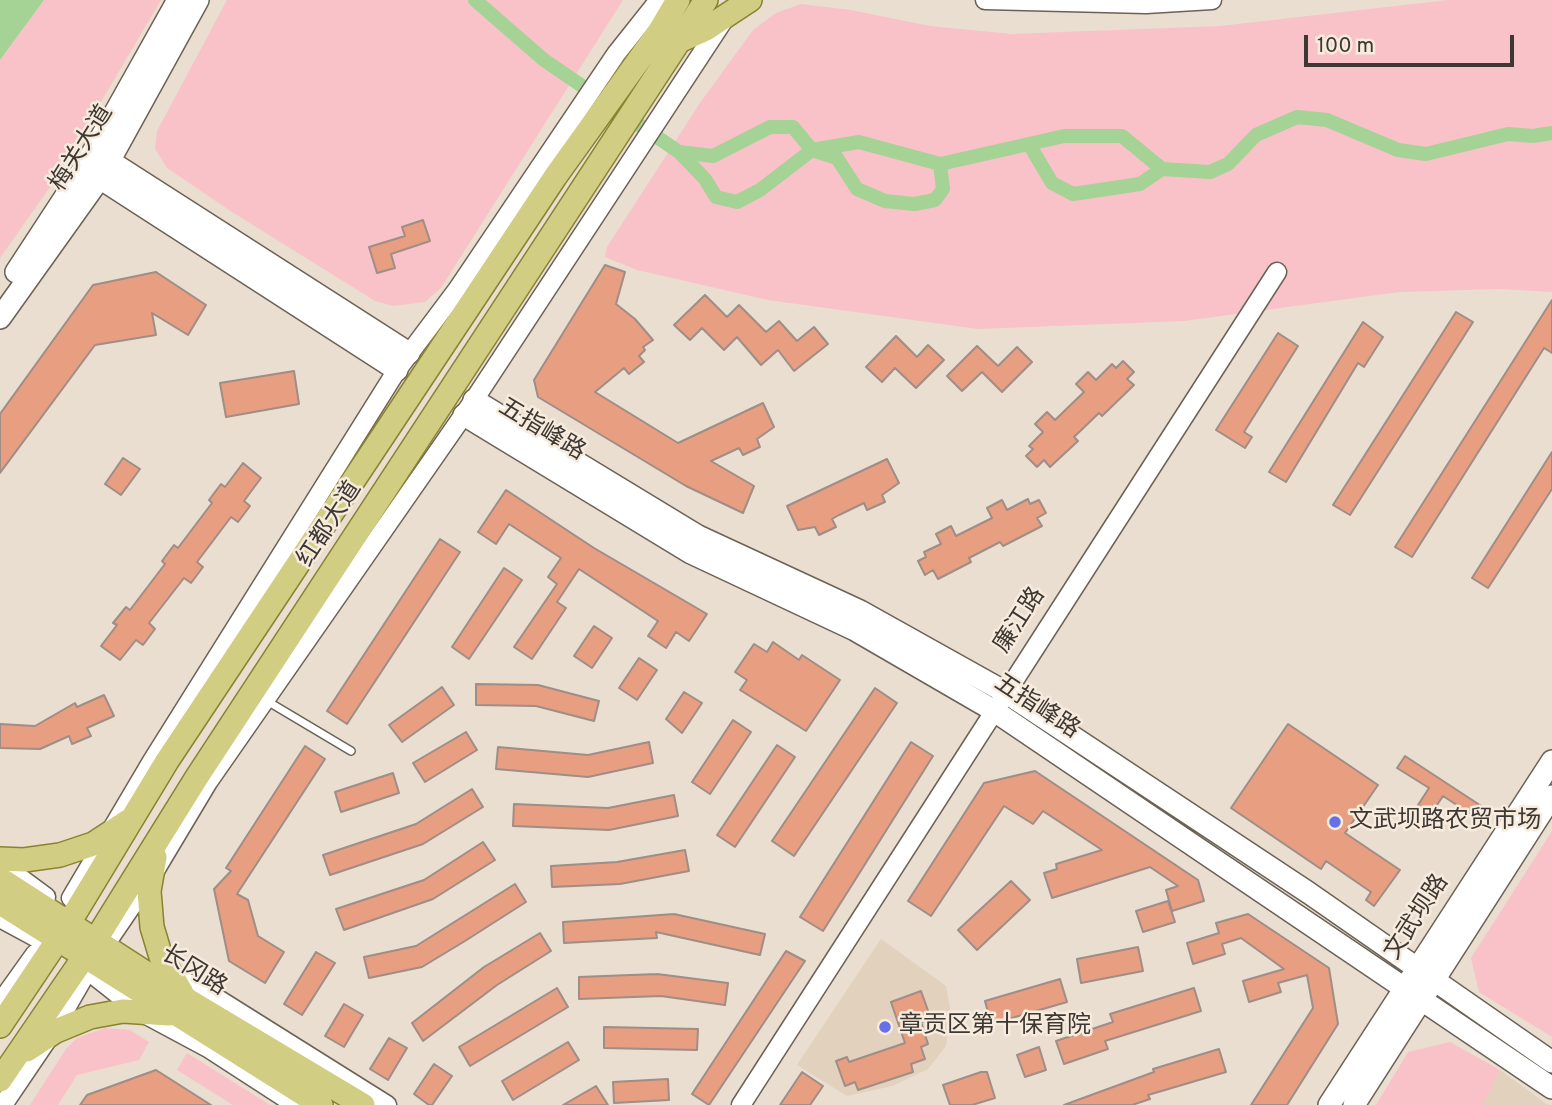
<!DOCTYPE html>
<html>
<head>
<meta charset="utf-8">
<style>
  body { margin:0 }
  #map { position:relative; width:1552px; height:1105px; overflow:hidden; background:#eaded0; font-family:Overpass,sans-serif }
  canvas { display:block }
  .scale { position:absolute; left:1304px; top:35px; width:210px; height:32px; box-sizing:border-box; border:4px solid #3d3833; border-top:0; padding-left:9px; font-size:21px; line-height:24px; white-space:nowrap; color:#3d3833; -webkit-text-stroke:5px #f7ebdd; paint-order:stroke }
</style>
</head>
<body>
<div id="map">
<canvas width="1552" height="1105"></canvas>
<div class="scale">100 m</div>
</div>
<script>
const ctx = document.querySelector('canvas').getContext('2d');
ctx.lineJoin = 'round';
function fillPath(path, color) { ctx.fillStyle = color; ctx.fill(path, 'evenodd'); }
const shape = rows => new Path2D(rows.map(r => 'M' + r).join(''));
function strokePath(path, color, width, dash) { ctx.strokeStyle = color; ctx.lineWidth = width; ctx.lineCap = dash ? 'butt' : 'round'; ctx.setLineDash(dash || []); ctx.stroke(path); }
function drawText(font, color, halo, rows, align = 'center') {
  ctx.font = font + ' Overpass,"Noto Sans SC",sans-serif'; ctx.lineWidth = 5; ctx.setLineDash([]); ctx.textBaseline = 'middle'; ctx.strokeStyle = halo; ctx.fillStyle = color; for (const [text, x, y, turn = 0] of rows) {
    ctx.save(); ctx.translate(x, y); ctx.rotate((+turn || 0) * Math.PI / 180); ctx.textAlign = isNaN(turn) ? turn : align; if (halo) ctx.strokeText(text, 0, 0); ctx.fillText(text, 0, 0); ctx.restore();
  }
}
const built = shape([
  [881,939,946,986,950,1008,946,1046,928,1069,892,1086,847,1096,797,1065],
  [1500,1070,1548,1105,1483,1105]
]);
const green = shape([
  [44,0,161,0,55,180,0,258,0,60],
  [227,0,623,0,441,288,425,302,393,306,375,301,232,212,167,168,155,149,157,131],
  [1448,0,1552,0,1552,292,1502,289,1399,292,1184,321,978,329,768,300,637,270,605,257,607,247,700,103,753,30,776,13,801,4,851,10,930,26,1012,34,1220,26],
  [1552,831,1552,1037,1479,992,1471,958],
  [105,1028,130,1030,149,1042,139,1060,77,1075,58,1105,30,1105,66,1049,77,1038],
  [1450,1042,1500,1070,1483,1105,1376,1105,1408,1052],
  [187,1053,270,1105,233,1105,177,1070]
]);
const water = shape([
  [0,0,44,0,0,60]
]);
const canal = shape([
  [475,0,544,60,679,152,713,156,770,127,793,127,812,150,837,158,857,189,885,201,914,204,935,200,943,189,940,164,1029,144,1052,183,1073,194,1140,184,1162,169,1210,172,1228,164,1256,135,1297,117,1327,120,1398,150,1426,154,1508,134,1533,136,1552,133],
  [1029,144,1064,136,1122,136,1162,169],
  [679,152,705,179,716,197,737,202,760,190,812,150,859,142,940,164]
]);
const building = shape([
  [423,220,430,241,391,254,395,268,377,273,369,247,405,236,402,227,423,220],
  [605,265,625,272,616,304,635,319,653,340,643,347,645,350,639,356,644,362,629,374,624,368,595,392,678,443,763,403,774,427,757,439,760,447,743,455,739,448,711,461,754,486,743,513,686,486,538,397,534,380,605,265],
  [156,272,206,305,188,335,152,313,156,335,95,345,0,473,0,414,93,285,156,272],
  [705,295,727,317,739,305,766,332,779,321,797,341,814,327,828,344,794,371,778,350,761,365,737,337,724,350,702,328,690,340,674,325,705,295],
  [1552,300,1552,353,1544,348,1412,557,1395,547,1552,300],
  [1456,312,1473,322,1350,515,1333,505,1456,312],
  [1363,322,1383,337,1364,367,1358,363,1286,482,1269,472,1363,322],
  [1278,333,1298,346,1244,432,1252,437,1245,448,1216,430,1278,333],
  [896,336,917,357,928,345,944,360,916,388,895,368,882,382,866,367,896,336],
  [977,346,998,366,1017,347,1032,362,1002,392,982,372,962,391,947,376,977,346],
  [1123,361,1134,372,1127,379,1134,385,1102,416,1099,413,1074,437,1078,441,1050,467,1044,460,1037,467,1026,456,1033,449,1029,446,1043,432,1035,424,1047,412,1055,420,1084,392,1076,384,1088,372,1096,380,1112,364,1116,368,1123,361],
  [294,371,299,404,226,417,220,383,294,371],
  [1552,452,1552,489,1488,588,1472,578,1552,452],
  [123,458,140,469,121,495,105,484,123,458],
  [887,459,899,483,882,495,885,502,867,510,864,503,839,515,832,519,836,527,819,535,815,527,798,530,787,506,887,459],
  [243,463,261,478,244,501,250,506,238,522,231,517,197,562,203,567,191,583,184,578,149,623,155,629,143,645,136,640,120,660,101,646,117,625,113,623,126,607,130,610,165,564,162,561,174,545,178,548,212,503,209,500,221,484,225,487,243,463],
  [506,490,594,548,707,614,689,641,676,632,666,648,648,636,658,621,579,569,557,602,566,608,532,659,514,647,557,584,548,577,561,558,509,524,496,544,478,532,506,490],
  [1028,499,1030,504,1039,500,1046,513,1037,518,1042,526,1003,546,1000,542,969,558,971,562,938,579,933,570,925,575,918,561,926,557,924,552,941,544,936,534,951,526,956,536,992,518,987,508,1002,500,1007,510,1028,499],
  [440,539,460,552,347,724,327,711,440,539],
  [504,568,522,580,469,659,452,647,504,568],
  [594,626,612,638,592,668,574,656,594,626],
  [773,642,799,660,802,655,840,680,806,731,740,690,747,680,735,672,754,644,767,652,773,642],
  [639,658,657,670,637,700,619,688,639,658],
  [476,684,538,685,599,701,594,721,536,706,476,705,476,684],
  [442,687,454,705,402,742,389,725,442,687],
  [875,688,897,703,794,856,772,841,875,688],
  [684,692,702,703,682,733,666,719,684,692],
  [104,695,114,716,87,728,91,736,72,744,69,736,40,749,0,748,0,724,35,726,75,703,77,707,104,695],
  [733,720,751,732,710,794,692,782,733,720],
  [1288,724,1378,785,1345,833,1400,870,1374,906,1366,900,1371,892,1326,861,1321,869,1231,808,1288,724],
  [466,732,477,750,425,782,413,763,466,732],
  [649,742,653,763,588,777,496,769,498,747,588,755,649,742],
  [911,742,933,756,823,931,800,917,911,742],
  [777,745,795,757,735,847,717,835,777,745],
  [305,746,325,759,237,894,248,900,258,936,284,952,265,983,229,961,214,889,231,871,226,868,305,746],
  [1405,756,1492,813,1486,824,1443,796,1431,814,1418,805,1429,788,1397,768,1405,756],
  [1035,771,1198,880,1204,901,1172,911,1166,890,1178,886,1150,867,1052,898,1044,873,1057,869,1056,864,1102,850,1043,811,1033,824,1004,806,931,916,908,901,984,783,1035,771],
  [393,773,399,793,341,812,335,792,393,773],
  [472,789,483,807,423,844,330,875,323,855,416,824,472,789],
  [674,795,678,816,609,830,513,826,514,804,608,808,674,795],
  [483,842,495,860,433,899,344,930,336,909,424,880,483,842],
  [685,850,689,871,620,884,552,887,551,866,617,862,685,850],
  [1011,881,1030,900,977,950,958,930,1011,881],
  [515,884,526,902,465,941,422,967,369,978,364,957,416,946,515,884],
  [1168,901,1175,922,1143,932,1136,911,1168,901],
  [674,914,765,934,760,955,656,932,657,938,564,943,563,922,674,914],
  [1248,914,1329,968,1338,1024,1287,1105,1251,1105,1313,1008,1307,975,1278,983,1281,992,1249,1002,1243,981,1284,969,1241,938,1222,944,1225,954,1193,964,1187,943,1219,933,1216,923,1248,914],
  [540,933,551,951,497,985,423,1041,412,1023,484,967,540,933],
  [1138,947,1143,971,1081,983,1077,959,1138,947],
  [786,951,805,961,709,1105,692,1094,786,951],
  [316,952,335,963,302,1015,284,1004,316,952],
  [657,974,728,983,725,1005,661,996,579,999,579,977,657,974],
  [1060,979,1067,1002,991,1024,985,1001,1060,979],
  [557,988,568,1007,470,1066,459,1047,557,988],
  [1194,988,1201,1011,1105,1041,1108,1049,1064,1064,1056,1041,1113,1022,1110,1014,1194,988],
  [921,991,931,1019,921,1022,928,1044,921,1047,925,1059,911,1064,913,1072,858,1090,855,1082,845,1086,836,1061,847,1057,849,1062,905,1043,891,1002,921,991],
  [344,1004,363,1015,344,1047,325,1036,344,1004],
  [604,1027,698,1029,697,1050,604,1048,604,1027],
  [389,1038,407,1048,388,1080,370,1069,389,1038],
  [568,1042,579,1060,513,1100,502,1081,568,1042],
  [1039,1047,1046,1070,1025,1077,1017,1055,1039,1047],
  [1219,1049,1226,1072,1148,1095,1150,1099,1132,1105,1064,1105,1154,1072,1153,1069,1219,1049],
  [434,1064,452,1076,432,1105,429,1105,414,1094,434,1064],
  [156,1070,211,1105,80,1105,87,1095,156,1070],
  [802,1072,823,1086,810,1105,780,1105,802,1072],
  [981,1072,987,1072,995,1098,972,1105,950,1105,943,1085,981,1072],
  [668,1079,669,1100,614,1103,613,1082,668,1079],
  [596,1086,608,1105,563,1105,596,1086]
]);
const service = shape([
  [267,701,351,751]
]);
const tertiary = shape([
  [985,0,1146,4,1212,0],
  [0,863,46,897],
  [71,898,152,761,397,370,457,290,616,54,659,0],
  [0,918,37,938],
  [82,966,139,1011,208,1048,296,1105],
  [171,974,218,999,387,1105],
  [0,1003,35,954],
  [3,1105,51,1034,88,970,150,879,208,782,474,400,723,21],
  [741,1105,1277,272]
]);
const secondary = shape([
  [94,151,409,353],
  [84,168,397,370],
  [16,272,84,168,178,0],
  [0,318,100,178,198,0],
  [474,400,698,536,860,611,1005,692,1309,893,1552,1062],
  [464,415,691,553,855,630,993,710,1552,1088],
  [1329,1105,1552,761],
  [1354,1105,1552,796]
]);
const primary = shape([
  [677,42,706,29,750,0],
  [155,857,149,891,152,927,161,957,182,993],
  [0,859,24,860,60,855,93,844,128,821],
  [0,879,186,999,363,1105],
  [0,903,321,1105],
  [0,1026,69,923,167,761,555,177,659,32,678,0],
  [27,1050,56,1031,90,1017,123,1011,169,1014],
  [0,1080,95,941,197,777,706,0]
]);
const markers = [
  [1335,822,7,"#6670e9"],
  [885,1027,7,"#6670e9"]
];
const streetNames = [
  ["梅关大道",83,149,-58],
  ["五指峰路",541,431,31],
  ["红都大道",331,525,-57],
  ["廉江路",1021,621,-57],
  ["五指峰路",1036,708,33],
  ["文武坝路",1418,918,-57],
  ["长冈路",193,972,32]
];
const poiNames = [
  ["文武坝路农贸市场",1349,822],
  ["章贡区第十保育院",899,1027]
];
fillPath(built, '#e1d1bd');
fillPath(green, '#f8c2c8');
fillPath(water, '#a5d295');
strokePath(canal, '#a5d295', 14);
fillPath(building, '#e79e81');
strokePath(building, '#9f8d87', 2);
strokePath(service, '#6b6154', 10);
strokePath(tertiary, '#6b6154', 21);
strokePath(secondary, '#6b6154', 24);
strokePath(primary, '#898330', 26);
strokePath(service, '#fff', 7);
strokePath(tertiary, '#fff', 18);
strokePath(secondary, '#fff', 21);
strokePath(primary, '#d1cd82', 23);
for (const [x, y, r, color] of markers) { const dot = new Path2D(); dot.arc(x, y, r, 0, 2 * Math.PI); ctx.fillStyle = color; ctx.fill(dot); strokePath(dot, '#f7ebdd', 2.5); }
drawText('24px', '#3d3833', '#f7ebdd', streetNames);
drawText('24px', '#3d3833', '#f7ebdd', poiNames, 'left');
</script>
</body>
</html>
